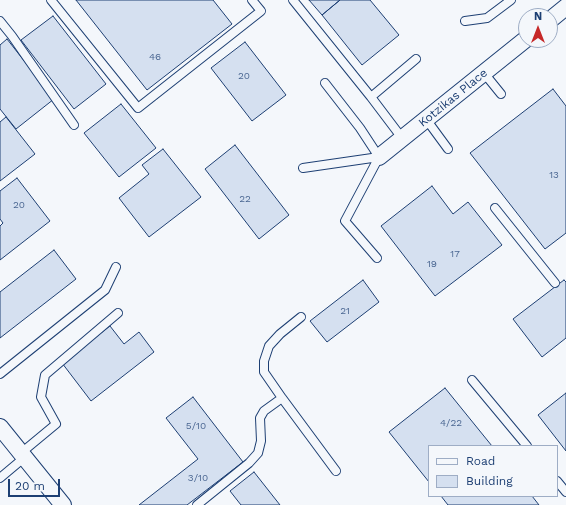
<!DOCTYPE html>
<html>
<head>
<meta charset="utf-8">
<style>
  body { margin:0 }
  #map { position:relative; width:566px; height:505px; overflow:hidden; background:#f4f7fb; font-family:"Work Sans",sans-serif }
  canvas { display:block }
  .legend { position:absolute; left:428px; top:445px; width:130px; height:52px; box-sizing:border-box; background:#f4f7fb; border:1px solid #9eadc5; margin:0; padding:5px 7px; list-style:none; font-size:12px; color:#1d3f73 }
  .legend li { display:flex; align-items:center; gap:8px; height:20px }
  .legend b { width:20px; border:1px solid #9eadc5 }
  .north { position:absolute; left:518px; top:8px; width:40px; height:40px; box-sizing:border-box; background:#f4f7fb; border:1px solid #9eadc5; border-radius:50%; rotate:0deg; font-size:11px; font-weight:700; line-height:16px; text-align:center; color:#1d3f73 }
  .north::after { content:''; display:block; margin:auto; width:14px; height:18px; background:#c62828; clip-path:polygon(50% 0,100% 100%,50% 72%,0 100%) }
  .scale { position:absolute; left:8px; top:479px; width:52px; height:18px; box-sizing:border-box; border:2px solid #1d3f73; border-top:0; padding-left:5px; font-size:12px; line-height:14px; white-space:nowrap; color:#1d3f73; -webkit-text-stroke:3px #f4f7fb; paint-order:stroke }
</style>
</head>
<body>
<div id="map">
<canvas width="566" height="505"></canvas>
<ul class="legend">
<li><b style="height:5px;background:#f4f7fb"></b>Road</li>
<li><b style="height:11px;background:#d5e0f0"></b>Building</li>
</ul>
<div class="north">N</div>
<div class="scale">20 m</div>
</div>
<script>
const ctx = document.querySelector('canvas').getContext('2d');
ctx.lineJoin = 'round';
function fillPath(path, color) { ctx.fillStyle = color; ctx.fill(path, 'evenodd'); }
const shape = rows => new Path2D(rows.map(r => 'M' + r).join(''));
function strokePath(path, color, width, dash) { ctx.strokeStyle = color; ctx.lineWidth = width; ctx.lineCap = dash ? 'butt' : 'round'; ctx.setLineDash(dash || []); ctx.stroke(path); }
function drawText(font, color, halo, rows, align = 'center') {
  ctx.font = font + ' "Work Sans",sans-serif'; ctx.lineWidth = 3; ctx.setLineDash([]); ctx.textBaseline = 'middle'; ctx.strokeStyle = halo; ctx.fillStyle = color; for (const [text, x, y, turn = 0] of rows) {
    ctx.save(); ctx.translate(x, y); ctx.rotate((+turn || 0) * Math.PI / 180); ctx.textAlign = isNaN(turn) ? turn : align; if (halo) ctx.strokeText(text, 0, 0); ctx.fillText(text, 0, 0); ctx.restore();
  }
}
const building = shape([
  [76,0,213,0,232,24,147,90,76,0],
  [309,0,340,0,322,15,309,0],
  [340,0,370,0,399,35,362,65,322,15,340,0],
  [53,16,106,84,74,109,21,40,53,16],
  [7,39,54,99,16,129,0,109,0,45,7,39],
  [245,42,286,95,252,121,211,68,245,42],
  [553,89,566,106,566,233,545,249,470,153,553,89],
  [121,104,156,148,119,177,84,133,121,104],
  [6,117,35,154,0,181,0,122,6,117],
  [235,145,289,215,259,239,205,169,235,145],
  [163,149,201,197,149,237,119,198,149,174,142,165,163,149],
  [17,178,50,221,0,260,0,226,3,223,0,219,0,191,17,178],
  [432,186,453,214,468,202,502,245,435,296,381,226,432,186],
  [54,250,76,279,0,338,0,292,54,250],
  [363,280,379,302,327,342,310,321,363,280],
  [564,280,566,282,566,338,542,357,513,319,564,280],
  [110,326,124,344,139,332,154,352,91,401,62,363,110,326],
  [445,388,492,446,429,446,429,482,389,432,445,388],
  [566,393,566,451,538,415,566,393],
  [193,397,243,462,187,505,139,505,198,459,166,418,193,397],
  [254,472,280,505,241,505,230,491,254,472],
  [441,496,532,496,539,505,448,505,441,496]
]);
const lane = shape([
  [51,0,138,108,261,11,252,0],
  [293,0,371,97,402,138],
  [0,21,12,36,74,125],
  [465,21,487,18,511,0],
  [484,73,501,94],
  [325,83,360,128,379,157],
  [371,97,416,59],
  [426,119,448,149],
  [303,168,379,157],
  [495,208,555,283],
  [377,258,345,221,379,157],
  [301,317,280,334,269,346,264,361,264,372,282,398,336,471],
  [0,374,105,290,116,267],
  [472,380,527,446],
  [21,453,56,424,41,397,45,375,118,313],
  [0,478,25,457],
  [557,481,566,492],
  [197,505,249,463,258,453,261,441,260,418,264,411,282,398]
]);
const street = shape([
  [550,20,566,7],
  [379,157,526,39],
  [0,427,63,505]
]);
const numberNames = [
  ["46",155,57],
  ["20",244,76],
  ["13",554,175],
  ["22",245,199],
  ["20",19,205],
  ["17",455,254],
  ["19",432,264],
  ["21",345,311],
  ["4/22",451,423],
  ["5/10",196,426],
  ["3/10",198,478]
];
const streetNames = [
  ["Kotzikas Place",453,98,-39]
];
fillPath(building, '#d5e0f0');
strokePath(building, '#1d3f73', 1);
strokePath(lane, '#1d3f73', 10);
strokePath(street, '#1d3f73', 18);
strokePath(lane, '#f4f7fb', 8);
strokePath(street, '#f4f7fb', 16);
drawText('10px', '#4b6792', null, numberNames);
drawText('12px', '#1d3f73', '#f4f7fb', streetNames);
</script>
</body>
</html>
